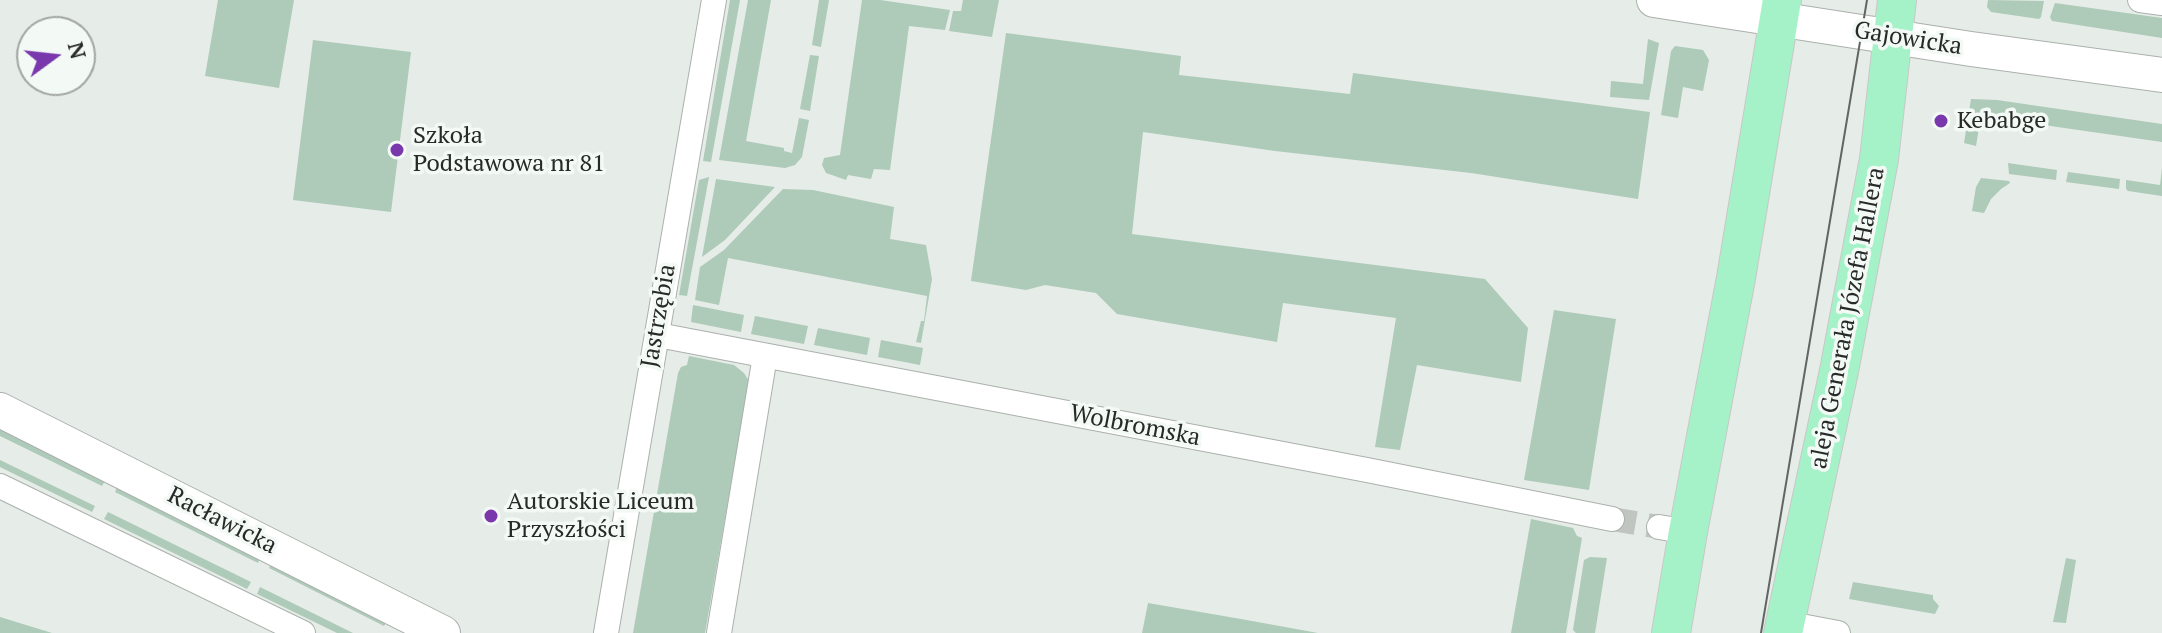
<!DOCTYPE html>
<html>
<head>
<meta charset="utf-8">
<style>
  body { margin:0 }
  #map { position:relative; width:2162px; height:633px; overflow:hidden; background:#e6ece8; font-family:"PT Serif",serif }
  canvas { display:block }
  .north { position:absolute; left:16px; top:16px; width:80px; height:80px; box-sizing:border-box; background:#f3f9f5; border:2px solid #a2a6a3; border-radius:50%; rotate:75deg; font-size:22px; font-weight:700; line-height:32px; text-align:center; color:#282a29 }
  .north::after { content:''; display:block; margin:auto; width:28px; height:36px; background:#7a38ad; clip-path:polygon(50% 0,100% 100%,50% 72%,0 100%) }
</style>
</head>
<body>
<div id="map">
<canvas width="2162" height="633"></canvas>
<div class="north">N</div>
</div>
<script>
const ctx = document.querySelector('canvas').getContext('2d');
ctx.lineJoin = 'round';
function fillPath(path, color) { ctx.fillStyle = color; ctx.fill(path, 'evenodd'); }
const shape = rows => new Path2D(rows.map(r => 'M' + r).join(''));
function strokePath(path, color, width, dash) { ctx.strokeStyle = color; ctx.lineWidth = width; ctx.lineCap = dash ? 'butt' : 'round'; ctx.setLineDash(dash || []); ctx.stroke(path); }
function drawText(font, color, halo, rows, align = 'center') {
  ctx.font = font + ' "PT Serif",serif'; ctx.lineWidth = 7; ctx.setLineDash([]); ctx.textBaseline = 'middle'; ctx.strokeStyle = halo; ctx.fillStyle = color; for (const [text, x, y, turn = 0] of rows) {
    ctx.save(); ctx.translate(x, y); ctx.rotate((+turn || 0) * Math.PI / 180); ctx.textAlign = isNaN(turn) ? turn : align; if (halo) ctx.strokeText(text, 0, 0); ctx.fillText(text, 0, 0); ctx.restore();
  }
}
const green = shape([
  [218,0,294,0,279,88,205,76],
  [730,0,740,0,711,162,703,161],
  [748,0,771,0,746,141,784,148,784,151,792,153,799,118,809,120,802,157,795,165,785,168,719,160],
  [819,0,829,0,821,47,812,45],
  [862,0,880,0,950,10,945,30,909,26,890,170,874,169,871,179,848,175,846,180,826,173,822,165,824,158,840,155],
  [963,0,999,0,992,37,949,31,953,11,961,11],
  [1988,0,2044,1,2041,17,2039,19,1991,12,1987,7],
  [2055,3,2162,18,2162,38,2052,21,2050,17],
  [1006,33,1181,56,1179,75,1350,94,1353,73,1650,112,1638,199,1471,173,1275,151,1143,132,1132,234,1485,279,1528,328,1521,382,1417,365,1400,450,1375,447,1396,318,1283,303,1277,342,1117,314,1096,293,1045,285,1026,290,971,281],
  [1648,39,1659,43,1649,100,1610,97,1611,81,1643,84],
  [313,40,411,52,391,212,293,200],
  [1675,46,1703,50,1709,60,1703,91,1683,87,1678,118,1661,115,1671,51],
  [810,55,819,56,810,111,800,109],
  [1971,99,1997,100,2162,124,2162,142,1981,116,1976,146,1964,143],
  [2008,163,2057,170,2056,180,2009,174],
  [2162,168,2162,196,2128,191,2126,189,2126,180,2160,185],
  [2068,172,2120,179,2119,189,2066,182],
  [709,177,687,296,679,295,699,180],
  [1981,178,2009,181,2010,183,2001,189,1991,199,1984,213,1972,211,1976,187],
  [716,179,775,187,725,240,702,257],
  [783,189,813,190,894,207,890,239,926,245,932,279,921,343,916,342,921,321,924,321,927,296,728,258,719,305,695,300,700,267,724,250],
  [693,305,744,315,741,332,691,322],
  [1554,310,1616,319,1589,490,1524,480],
  [755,316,808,326,804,344,751,334],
  [818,328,870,338,867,355,814,345],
  [881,340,923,348,920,365,878,357],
  [689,356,734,365,744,373,749,381,705,633,633,633,678,373,681,367,687,365],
  [0,427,106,479,102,486,0,436],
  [0,460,95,506,92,512,0,467],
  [118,485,261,555,258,563,115,492],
  [108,512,251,582,247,589,104,519],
  [1531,519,1573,528,1577,536,1582,538,1566,633,1511,633],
  [1590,557,1607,558,1595,633,1576,633,1573,630,1584,560],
  [2066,558,2076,560,2066,623,2053,622],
  [272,561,389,618,384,626,269,568],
  [1853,582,1933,595,1933,599,1939,606,1935,614,1849,599],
  [260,587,353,633,337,633,257,594],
  [1148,603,1241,619,1318,633,1142,633],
  [0,617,52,633,0,633]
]);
const streetTunnel = shape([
  [1612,519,1659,527]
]);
const street = shape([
  [2140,0,2162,3],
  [658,335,1367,470,1612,519],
  [0,486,303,633],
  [1659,527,1688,532],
  [1785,623,1838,633],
  [606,633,714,0],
  [719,633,765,356]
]);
const secondary = shape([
  [1654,0,1971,49,2162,75],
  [0,410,443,633]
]);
const primary = shape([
  [1671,633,1688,532,1736,278,1782,0],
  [1783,633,1839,371,1879,159,1897,0]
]);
const tram = shape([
  [1761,633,1867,0]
]);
const markers = [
  [1941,121,8,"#7a38ad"],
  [397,150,8,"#7a38ad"],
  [491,516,8,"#7a38ad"]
];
const streetNames = [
  ["Gajowicka",1908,39,9],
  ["Jastrzębia",659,316,-80],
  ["aleja Generała Józefa Hallera",1848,318,-79],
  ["Wolbromska",1135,426,11],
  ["Racławicka",222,521,27]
];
const poiNames = [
  ["Kebabge",1957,121],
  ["Szkoła",413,136],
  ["Podstawowa nr 81",413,164],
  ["Autorskie Liceum",507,502],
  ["Przyszłości",507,530]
];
fillPath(green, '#aecab8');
strokePath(streetTunnel, '#c0c5c2', 24, [24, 12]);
strokePath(street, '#abb1ad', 26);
strokePath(secondary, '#abb1ad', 36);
strokePath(primary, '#c7c8c7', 40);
strokePath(street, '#fff', 24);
strokePath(secondary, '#fff', 34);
strokePath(primary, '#a6f2c8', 38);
strokePath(tram, '#626564', 2);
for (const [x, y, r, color] of markers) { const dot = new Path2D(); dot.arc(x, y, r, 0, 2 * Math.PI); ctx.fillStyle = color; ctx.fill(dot); strokePath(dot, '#f3f9f5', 3); }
drawText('24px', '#282a29', '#f3f9f5', streetNames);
drawText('24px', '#282a29', '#f3f9f5', poiNames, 'left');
</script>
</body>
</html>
